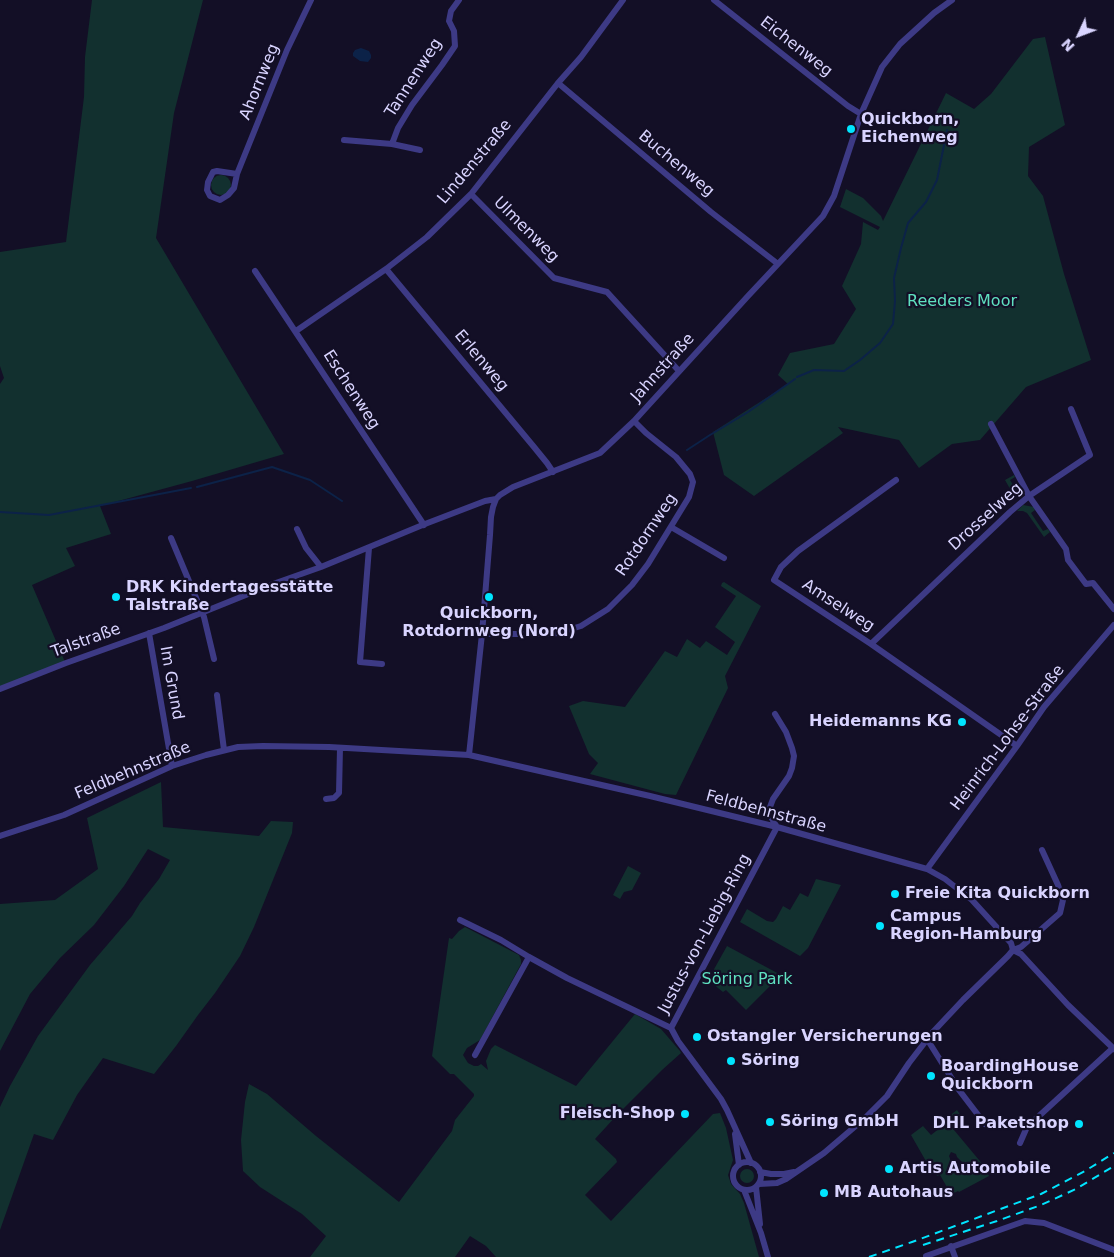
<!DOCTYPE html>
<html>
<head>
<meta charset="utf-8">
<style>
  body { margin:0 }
  #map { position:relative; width:1114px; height:1257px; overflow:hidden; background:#130f26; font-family:"DejaVu Sans",sans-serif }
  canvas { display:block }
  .north { position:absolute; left:1054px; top:10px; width:50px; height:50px; -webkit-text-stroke:4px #130f26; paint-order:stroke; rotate:227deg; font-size:14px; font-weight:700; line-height:20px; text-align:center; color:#d9d4ff }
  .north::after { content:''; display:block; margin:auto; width:18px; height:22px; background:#d9d4ff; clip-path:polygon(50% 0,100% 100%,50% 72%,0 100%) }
</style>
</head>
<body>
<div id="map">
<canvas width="1114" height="1257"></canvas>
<div class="north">N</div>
</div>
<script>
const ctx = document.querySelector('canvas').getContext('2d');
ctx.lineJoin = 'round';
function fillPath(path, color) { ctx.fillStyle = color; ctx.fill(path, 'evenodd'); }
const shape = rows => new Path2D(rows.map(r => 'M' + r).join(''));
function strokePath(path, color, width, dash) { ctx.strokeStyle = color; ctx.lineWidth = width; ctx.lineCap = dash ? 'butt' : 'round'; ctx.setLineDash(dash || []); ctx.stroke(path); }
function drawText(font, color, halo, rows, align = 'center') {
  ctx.font = font + ' "DejaVu Sans",sans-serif'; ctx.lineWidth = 4.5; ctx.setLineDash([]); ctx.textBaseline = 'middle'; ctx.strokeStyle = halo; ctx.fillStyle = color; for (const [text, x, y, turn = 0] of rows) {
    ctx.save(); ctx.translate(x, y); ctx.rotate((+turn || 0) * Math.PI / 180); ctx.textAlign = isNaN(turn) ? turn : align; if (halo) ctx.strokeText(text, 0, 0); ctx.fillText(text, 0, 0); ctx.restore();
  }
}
const green = shape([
  [92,0,203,0,174,113,156,238,284,454,192,481,100,506,111,534,66,548,75,566,32,585,65,662,0,689,0,384,4,378,0,366,0,252,66,242,84,97,85,57],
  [1045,37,1065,125,1029,147,1028,176,1043,196,1064,274,1091,360,1026,387,980,440,952,444,919,468,899,440,838,427,843,433,754,496,724,475,713,432,788,384,778,375,790,353,834,344,856,309,842,286,861,244,863,222,878,230,880,227,840,207,846,189,863,198,881,216,883,221,946,93,974,109,991,94,1033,39],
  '211 185a10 10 0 1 1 20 0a10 10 0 1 1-20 0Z',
  [1014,475,1015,477,1010,480,1018,493,1023,490,1024,493,1021,497,1014,496,1005,480],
  [1023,505,1034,507,1035,510,1031,513,1043,531,1048,529,1050,532,1044,537,1027,513,1023,511,1017,511],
  [724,582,761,606,725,676,728,688,676,795,665,794,590,774,598,763,589,754,569,706,583,701,625,707,665,651,677,657,687,639,700,648,706,641,727,655,735,642,715,627,736,596,721,586,722,583],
  [161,782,163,827,259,836,271,821,293,822,292,833,254,927,240,956,215,993,198,1015,176,1046,154,1074,103,1058,77,1095,53,1140,34,1134,0,1230,0,1107,10,1086,38,1036,90,965,132,916,140,903,159,879,170,860,148,849,124,886,94,925,60,958,30,994,0,1051,0,904,55,900,98,869,87,818],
  [628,866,641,873,632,890,624,892,620,899,613,895],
  [816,879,841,885,808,948,800,956,740,922,747,909,767,921,773,922,776,919,783,906,790,910,800,893,808,897],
  [465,927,519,955,521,960,521,964,480,1040,467,1048,463,1055,468,1063,474,1066,478,1066,481,1064,488,1070,486,1061,491,1049,495,1045,576,1086,635,1014,661,1029,680,1051,681,1053,662,1070,617,1115,595,1139,616,1159,617,1162,585,1195,611,1221,713,1114,720,1113,726,1128,733,1160,728,1175,731,1184,740,1194,744,1203,759,1257,496,1257,486,1246,470,1236,455,1257,310,1257,326,1236,302,1214,260,1187,243,1171,241,1140,245,1102,249,1084,267,1094,316,1136,399,1202,452,1131,455,1120,474,1096,474,1094,454,1074,450,1074,432,1056,449,938,452,939,459,931],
  [727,946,781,975,746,1010,726,990,723,992,708,980],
  [957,1110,964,1121,954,1130,984,1166,989,1176,959,1192,958,1191,952,1194,949,1189,948,1189,940,1175,937,1176,929,1162,927,1163,911,1135,923,1126,931,1135,945,1124,943,1121],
  [951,1152,956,1154,957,1157,965,1165,966,1167,961,1171,958,1172,954,1169,949,1156],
  '740 1176a7 7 0 1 1 14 0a7 7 0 1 1-14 0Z'
]);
const water = shape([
  [361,48,369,51,371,55,371,58,368,62,360,61,353,56,353,53,355,50]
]);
const stream = shape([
  [797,377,814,370,844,371,860,360,880,343,893,324,895,301,894,278,901,248,908,223,926,202,937,180,947,130],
  [687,450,710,435,748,412,795,379],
  [197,487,272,467,310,480,342,501],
  [0,512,49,515,191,488]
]);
const street = shape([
  [714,0,848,106,861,114],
  [558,83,711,212,778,264],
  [344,140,392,144,420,150],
  [392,144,398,128,412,105,442,65,455,46,454,31,449,21,451,11,459,0],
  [237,174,217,171,213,172,208,182,207,190,210,196,220,200,228,195,234,188,237,174,287,50,311,0],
  [471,194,554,278,607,292,679,371],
  [386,269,534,447,547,463,553,472],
  [255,271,424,525],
  [296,331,386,269,427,237,471,194,558,83,581,57,623,0],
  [991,424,1029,496,1066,549,1068,560,1086,584,1093,583,1114,609],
  [896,480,798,551,781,567,774,580,871,644,1017,746],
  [671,527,724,558],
  [297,529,306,548,321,567],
  [171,538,204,617,214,659],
  [369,548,360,662,382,664],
  [149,633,172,766],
  [482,634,546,634,558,633,581,626,608,609,632,585,648,564,689,497,693,482,690,474,676,457,646,433,634,421],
  [871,644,1010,512,1029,496,1090,455,1071,409],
  [0,689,66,663,164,628,273,584,321,567,425,524,485,501,496,499],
  [217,695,224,750],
  [775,714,786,732,792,748,794,756,792,768,789,776,773,799,770,807,771,817,777,827],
  [469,755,482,634,490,535,491,517,493,507,496,499,500,495,513,487,600,453,634,421,748,296,823,216,834,196,861,114,882,67,900,44,934,13,952,0],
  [326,799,334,798,339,793,340,748],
  [0,836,64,815,172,766,206,755,238,747,263,746,329,747,469,755,650,796,777,827,927,869,945,879,972,900,1011,943,1013,950,1021,954,1068,1005,1114,1049],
  [927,869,1017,746,1044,707,1114,625],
  [460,920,501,940,529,957,567,978,671,1028],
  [1013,950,1021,947,1060,913,1063,900,1058,885,1042,850],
  [927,1039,959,1090,985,1124],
  [475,1055,529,957],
  [735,1134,739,1165],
  [1020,1143,1027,1127,1113,1048],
  '733 1176a14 14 0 1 1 28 0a14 14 0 1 1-28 0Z',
  [751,1163,727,1110,721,1099,678,1041,671,1028,777,827],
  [760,1172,771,1174,784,1174,794,1172],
  [759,1184,777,1183,786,1179,824,1153,865,1118,887,1096,909,1063,932,1033,963,1000,1008,956,1013,950],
  [756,1187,760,1224],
  [744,1190,761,1233,768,1257],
  [951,1246,955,1257],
  [926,1256,1025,1221,1044,1223,1114,1250]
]);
const rail = shape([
  [923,1245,997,1221,1041,1205,1076,1189,1114,1166],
  [869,1257,912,1242,1041,1194,1085,1171,1114,1153]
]);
const markers = [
  [851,129,5,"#00e5ff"],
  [116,597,5,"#00e5ff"],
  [489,597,5,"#00e5ff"],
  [962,722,5,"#00e5ff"],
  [895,894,5,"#00e5ff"],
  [880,926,5,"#00e5ff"],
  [697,1037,5,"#00e5ff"],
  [731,1061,5,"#00e5ff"],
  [931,1076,5,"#00e5ff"],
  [685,1114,5,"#00e5ff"],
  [770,1122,5,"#00e5ff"],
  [1079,1124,5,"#00e5ff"],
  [889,1169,5,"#00e5ff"],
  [824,1193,5,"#00e5ff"]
];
const streetNames = [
  ["Eichenweg",796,47,38],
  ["Tannenweg",414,78,-57],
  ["Ahornweg",260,82,-68],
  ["Lindenstraße",475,162,-50],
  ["Buchenweg",676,164,40],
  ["Ulmenweg",526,230,45],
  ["Erlenweg",481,361,50],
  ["Jahnstraße",663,368,-48],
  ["Eschenweg",351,390,57],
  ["Drosselweg",986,517,-42],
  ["Rotdornweg",647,535,-56],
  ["Amselweg",838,606,33],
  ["Talstraße",86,641,-20],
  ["Im Grund",171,683,80],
  ["Heinrich-Lohse-Straße",1008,738,-53],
  ["Feldbehnstraße",133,771,-23],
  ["Feldbehnstraße",766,812,15],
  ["Justus-von-Liebig-Ring",705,934,-62]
];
const poiNames = [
  ["Quickborn,",861,120],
  ["Eichenweg",861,138],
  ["DRK Kindertagesstätte",126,588],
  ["Talstraße",126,606],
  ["Quickborn,",489,614,"center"],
  ["Rotdornweg (Nord)",489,632,"center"],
  ["Heidemanns KG",952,722,"right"],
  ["Freie Kita Quickborn",905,894],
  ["Campus",890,917],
  ["Region-Hamburg",890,935],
  ["Ostangler Versicherungen",707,1037],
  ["Söring",741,1061],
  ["BoardingHouse",941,1067],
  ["Quickborn",941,1085],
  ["Fleisch-Shop",675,1114,"right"],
  ["Söring GmbH",780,1122],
  ["DHL Paketshop",1069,1124,"right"],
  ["Artis Automobile",899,1169],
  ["MB Autohaus",834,1193]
];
const parkNames = [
  ["Reeders Moor",962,302],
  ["Söring Park",747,980]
];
fillPath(green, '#12302f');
fillPath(water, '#0c2248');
strokePath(stream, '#0c2248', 2);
strokePath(street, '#3d3a85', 6);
strokePath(rail, '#00e5ff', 2, [8, 6]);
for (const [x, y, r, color] of markers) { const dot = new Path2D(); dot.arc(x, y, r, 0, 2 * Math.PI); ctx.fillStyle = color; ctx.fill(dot); strokePath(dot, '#130f26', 2); }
drawText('16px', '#d9d4ff', '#130f26', streetNames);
drawText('bold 16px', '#d9d4ff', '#130f26', poiNames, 'left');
drawText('16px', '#5fe0c0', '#130f26', parkNames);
</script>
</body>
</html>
